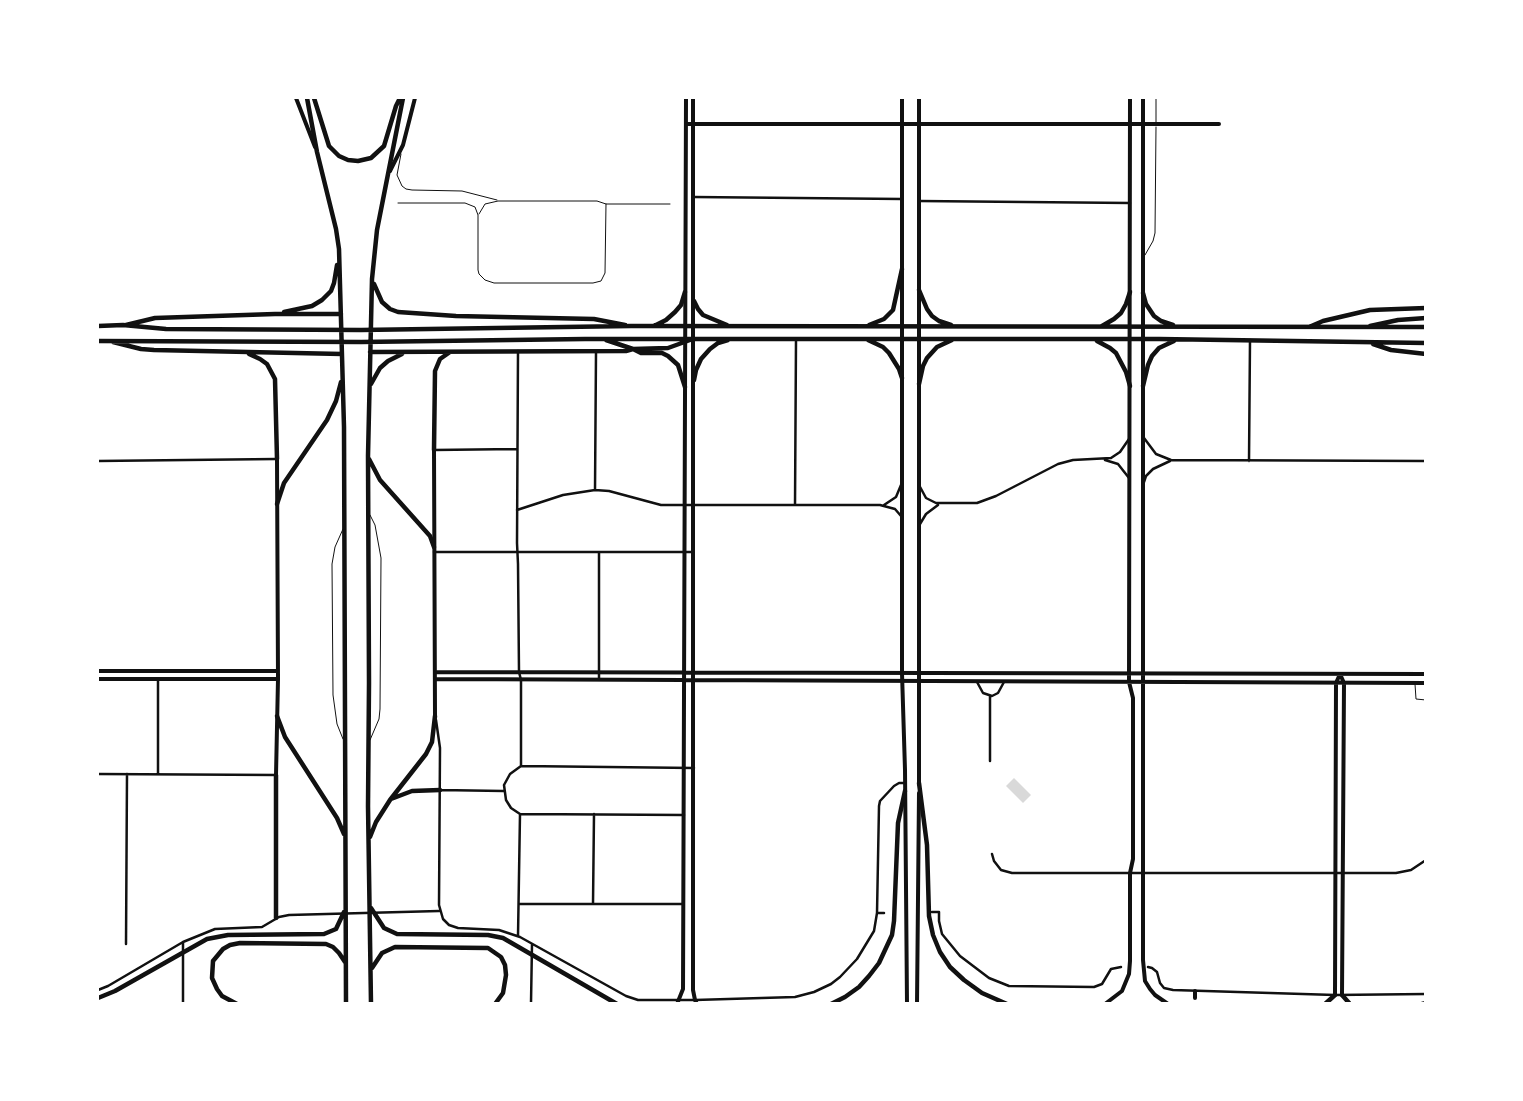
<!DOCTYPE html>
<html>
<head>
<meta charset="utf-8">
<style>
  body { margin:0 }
  #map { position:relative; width:1523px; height:1101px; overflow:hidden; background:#fff; font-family:"Times New Roman",serif }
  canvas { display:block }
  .frame { position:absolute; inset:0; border:99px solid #fff; pointer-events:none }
</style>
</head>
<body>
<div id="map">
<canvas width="1523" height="1101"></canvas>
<div class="frame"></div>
</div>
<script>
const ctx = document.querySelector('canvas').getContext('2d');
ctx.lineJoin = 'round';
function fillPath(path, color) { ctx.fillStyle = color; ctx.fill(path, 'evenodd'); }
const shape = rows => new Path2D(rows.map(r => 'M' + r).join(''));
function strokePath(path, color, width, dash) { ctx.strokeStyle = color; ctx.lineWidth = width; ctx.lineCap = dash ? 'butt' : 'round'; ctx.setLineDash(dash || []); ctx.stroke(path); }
const water = shape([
  [1014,778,1031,795,1023,803,1006,786]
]);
const service = shape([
  [1156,123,1156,98],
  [401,154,397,175,402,186,406,189,412,190,462,191,497,200],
  [398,203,465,203,475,207,478,215,478,270,479,274,485,280,494,283,593,283,601,281,605,273,606,204],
  [479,214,485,204,498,201,597,201,606,204,670,204],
  [1145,255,1153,241,1155,233,1156,127],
  [370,515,375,525,381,558,380,709,379,719,370,740],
  [343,529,335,547,332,564,333,695,337,724,343,739],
  [1415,684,1416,699,1426,700]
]);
const minor = shape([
  [694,197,902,199],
  [919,201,1130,203],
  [518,351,517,543,518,564,519,672,521,680,521,766],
  [1144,438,1156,454,1171,460,1426,461],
  [434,450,517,449],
  [1105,460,1118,464,1129,478],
  [98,461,276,459],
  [1249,461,1250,340],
  [1144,482,1146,476,1153,469,1170,461],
  [919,485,926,498,936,503,977,503,996,496,1058,464,1073,460,1111,458,1120,452,1129,439],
  [595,490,596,352],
  [795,505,796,339],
  [884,505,896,497,901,485],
  [517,510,563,495,595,490,609,491,661,505,880,505,895,509,901,516],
  [920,524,926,514,938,505],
  [434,552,692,552],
  [599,552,599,679],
  [977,682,983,693,992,696,998,693,1004,682],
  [990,696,990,761],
  [436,720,440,748,439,905,443,919,449,925,458,928,499,930,520,937,626,996,638,1000,695,1000,795,997,814,992,831,984,840,977,857,959,874,931,877,913,879,806,880,801,894,786,899,783,905,783],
  [98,774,276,775],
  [158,774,158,679],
  [440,790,503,791],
  [684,815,520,814,511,808,506,800,504,785,510,774,521,766,694,768],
  [992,854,994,861,1001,870,1012,873,1396,873,1411,870,1426,860],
  [519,904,683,904],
  [593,904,594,814],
  [932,912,939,912,939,921,942,934,960,956,989,978,1009,986,1094,987,1102,984,1111,969,1121,967],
  [877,913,884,913],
  [518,936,520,814],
  [126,944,127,774],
  [1148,967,1152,968,1157,972,1160,983,1164,988,1173,990,1335,995,1426,994],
  [98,990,108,986,183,942,215,929,262,927,279,917,289,915,439,911],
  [531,1003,532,944],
  [183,1004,183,942]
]);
const tertiary = shape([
  [693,98,693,990,695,1000,697,1004],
  [1143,98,1143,960,1145,981,1150,989,1155,995,1168,1004],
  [686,124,1219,124],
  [434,450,435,716],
  [98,671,277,671],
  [435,672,1426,674],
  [1340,674,1344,683,1342,995],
  [98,679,278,679],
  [435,679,1426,683],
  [276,775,278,679,277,459],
  [1335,995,1336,683,1340,674],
  [1195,998,1195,991],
  [677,1004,683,989,686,98],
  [1105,1004,1122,991,1129,974,1130,961,1130,873,1133,859,1133,698,1129,682,1130,98]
]);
const secondary = shape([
  [296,98,315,147],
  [902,98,902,673,905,770,907,1004],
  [390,171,403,145,415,98],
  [919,784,919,98],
  [917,1004,919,793]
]);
const primary = shape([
  [307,98,317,152,336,229,339,249,344,427,346,1004],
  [314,98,329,146,339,156,348,160,358,161,371,158,384,146,396,106,400,98],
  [374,284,382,302,390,309,398,312,456,316,594,319,625,325],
  [919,290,927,309,932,316,939,321,951,325],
  [1143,293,1146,304,1154,316,1161,321,1173,325],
  [694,301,698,309,703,315,727,325],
  [284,312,312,306,322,300,331,291,334,283,337,265],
  [126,325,155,318,275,314,341,314],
  [869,325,884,319,893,310,902,269],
  [98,326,123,325,166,329,361,330,631,326,1426,327],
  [654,326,666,320,675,312,681,305,685,292],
  [1102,326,1114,319,1121,313,1126,304,1130,292],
  [1370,326,1398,320,1426,318],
  [1309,327,1323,321,1370,310,1426,308],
  [606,340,633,349,641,353,662,353,668,356,678,365,685,387],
  [868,340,883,347,889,353,899,369,902,378],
  [98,341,361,342,585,339,1159,339,1426,343],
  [1097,341,1110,348,1116,353,1126,372,1130,386],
  [113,342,141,349,154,350,342,354],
  [1373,344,1391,350,1426,354],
  [370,352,626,351,633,349,668,348,690,340],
  [249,354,260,359,267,364,275,379,277,459],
  [694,380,696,370,701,359,710,349,718,343,728,340],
  [371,384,380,368,388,361,402,354],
  [919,384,923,366,927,358,937,347,952,340],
  [1143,386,1148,365,1152,356,1159,348,1174,341],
  [434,450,435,371,440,359,450,352],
  [369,459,380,480,430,536,434,547],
  [277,504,284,483,327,420,336,401,341,382],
  [277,716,285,737,337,818,344,834],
  [919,783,927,845,929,916,933,935,940,952,950,967,964,980,982,993,1007,1004],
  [391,799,412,791,440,790],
  [370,837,376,822,390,800,426,754,432,742,435,716],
  [371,908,384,928,397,934,488,935,503,938,617,1004],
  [276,918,276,775],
  [372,968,382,953,395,947,488,948,501,957,505,965,506,975,503,993,495,1004],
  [1342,995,1350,1004],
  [98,998,115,991,207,939,228,935,324,934,336,929,344,912],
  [237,1004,222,996,217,989,212,978,213,961,223,949,230,945,240,943,326,944,333,947,339,953,345,962],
  [371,1004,368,806,369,683,368,456,372,279,377,230,403,98],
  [831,1004,845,997,859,987,869,976,879,963,892,935,894,921,898,823,905,791],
  [1325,1004,1335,995],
  [1422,1004,1426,1003]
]);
fillPath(water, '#d9d9d9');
strokePath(service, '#111', 1);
strokePath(minor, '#111', 2.5);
strokePath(tertiary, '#111', 4);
strokePath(secondary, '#111', 4);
strokePath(primary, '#111', 4.5);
</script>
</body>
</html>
